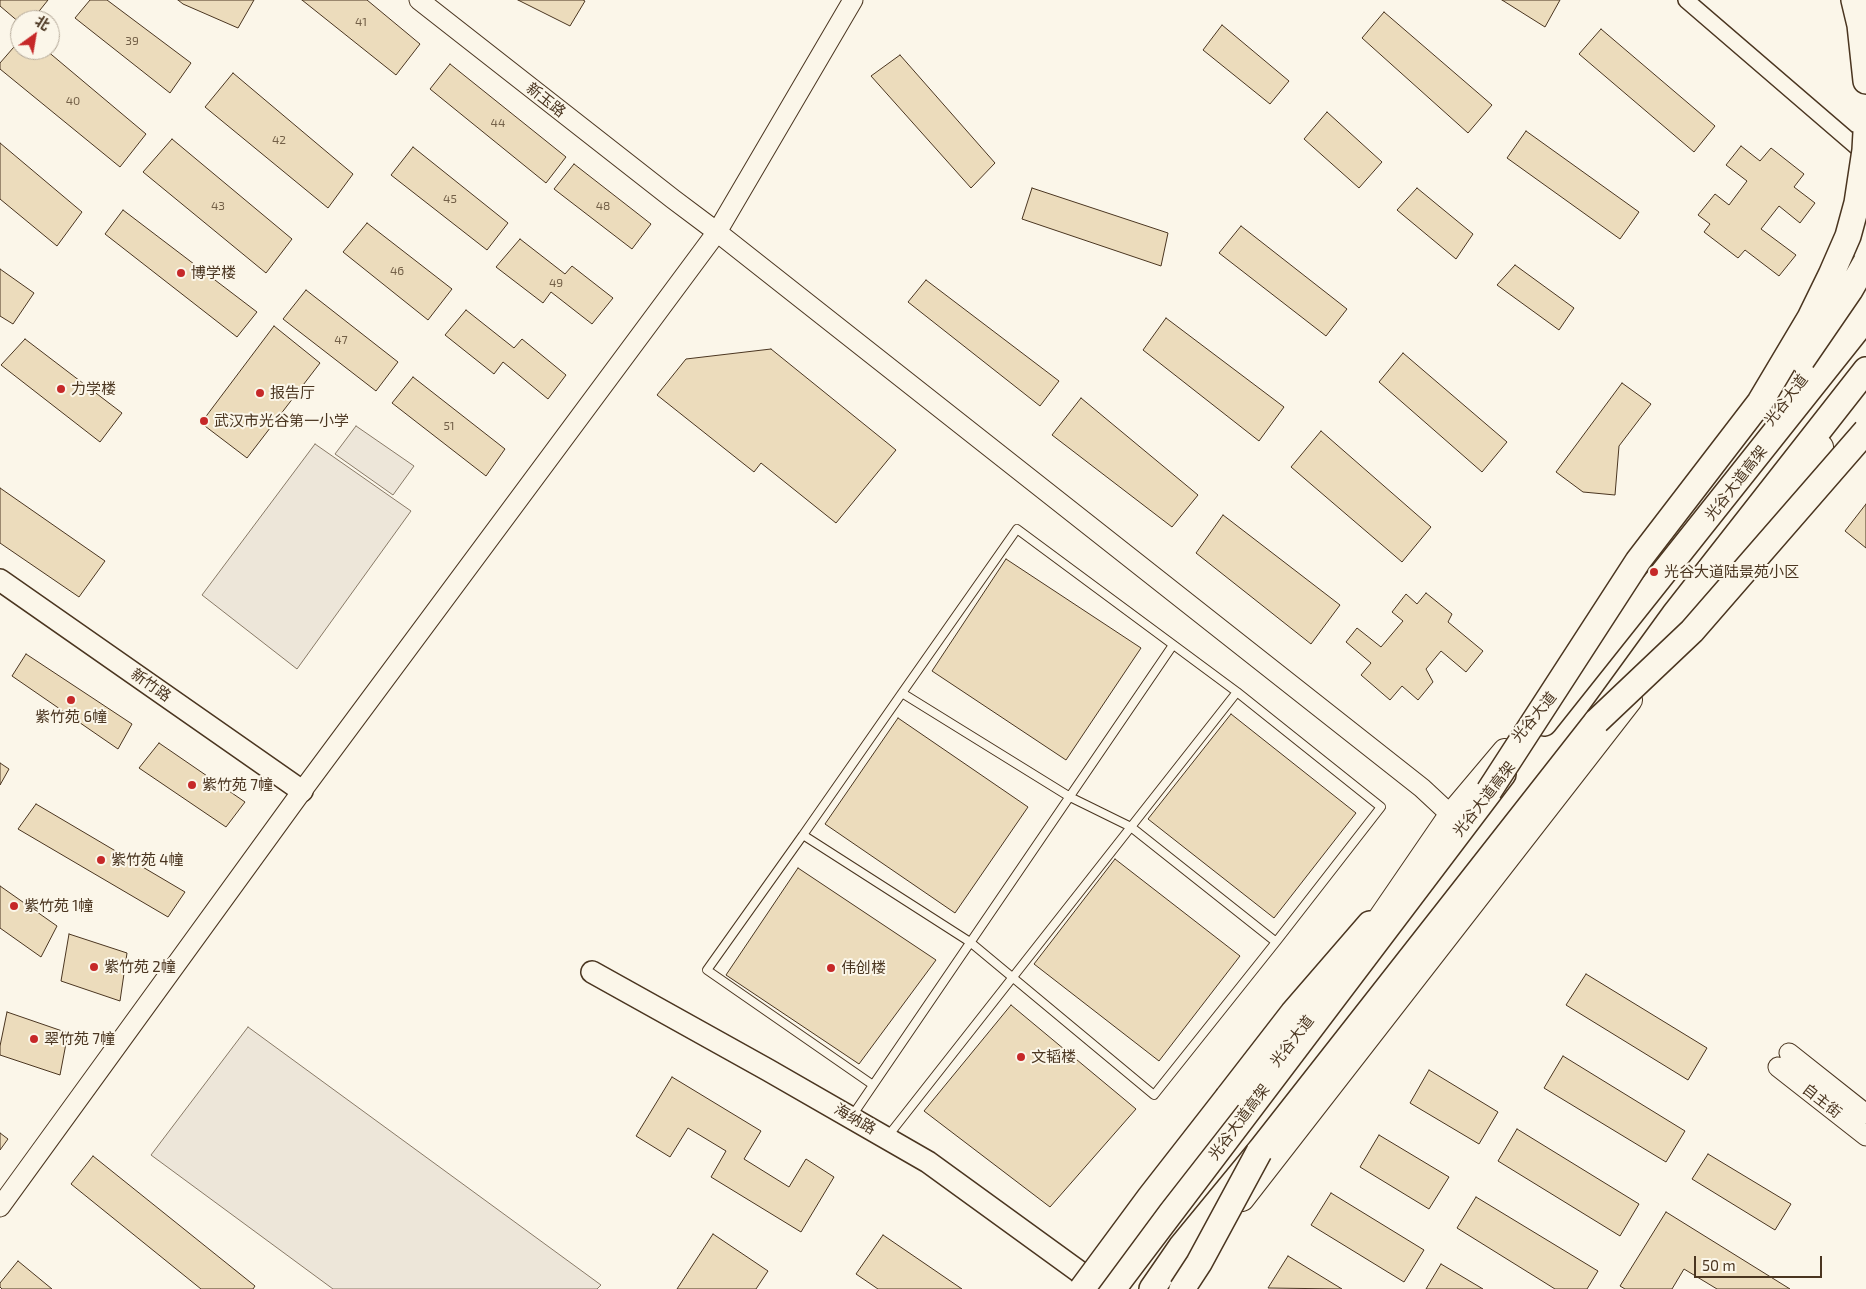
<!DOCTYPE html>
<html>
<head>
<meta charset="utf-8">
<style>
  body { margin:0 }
  #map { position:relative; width:1866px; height:1289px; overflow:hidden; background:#fbf6e9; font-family:"Exo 2","Noto Sans SC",sans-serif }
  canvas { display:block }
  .north { position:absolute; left:10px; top:10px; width:50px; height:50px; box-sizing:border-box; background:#fbf6e9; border:1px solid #b4a999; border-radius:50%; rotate:32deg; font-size:14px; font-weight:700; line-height:20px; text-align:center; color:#4a3520 }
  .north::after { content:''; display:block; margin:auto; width:18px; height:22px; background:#c62828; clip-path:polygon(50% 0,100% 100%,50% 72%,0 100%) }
  .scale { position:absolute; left:1694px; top:1256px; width:128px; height:22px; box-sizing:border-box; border:2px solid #4a3520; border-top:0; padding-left:6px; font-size:15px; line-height:18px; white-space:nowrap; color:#4a3520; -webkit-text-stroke:4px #fbf6e9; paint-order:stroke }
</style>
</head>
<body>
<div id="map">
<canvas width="1866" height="1289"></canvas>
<div class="north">北</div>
<div class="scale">50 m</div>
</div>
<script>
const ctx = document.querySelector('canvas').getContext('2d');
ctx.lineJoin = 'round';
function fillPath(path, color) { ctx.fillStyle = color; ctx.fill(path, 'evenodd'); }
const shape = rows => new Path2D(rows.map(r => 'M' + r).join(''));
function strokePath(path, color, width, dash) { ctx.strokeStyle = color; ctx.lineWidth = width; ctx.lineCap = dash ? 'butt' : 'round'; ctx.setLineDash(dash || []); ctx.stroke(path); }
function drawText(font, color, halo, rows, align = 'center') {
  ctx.font = font + ' "Exo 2","Noto Sans SC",sans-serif'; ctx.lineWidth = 4; ctx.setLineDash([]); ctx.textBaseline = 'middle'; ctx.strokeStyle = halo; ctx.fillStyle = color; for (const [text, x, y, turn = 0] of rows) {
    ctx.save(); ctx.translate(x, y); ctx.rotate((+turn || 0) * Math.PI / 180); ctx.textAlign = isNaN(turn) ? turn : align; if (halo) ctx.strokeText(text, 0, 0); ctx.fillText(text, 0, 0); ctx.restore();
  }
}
const green = shape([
  [356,426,414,466,393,495,335,454,356,426],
  [315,444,411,511,297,669,202,595,315,444],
  [248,1027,601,1285,597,1289,333,1289,151,1155,248,1027]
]);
const building = shape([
  [0,0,48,0,32,20,20,20,20,23,0,6,0,0],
  [90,0,107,0,191,63,170,93,75,18,90,0],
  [178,0,254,0,238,28,183,4,178,0],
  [302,0,367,0,420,44,396,75,302,0],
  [518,0,583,0,585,1,570,26,518,0],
  [1502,0,1560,0,1545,27,1502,0],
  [1384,12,1492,105,1468,133,1362,38,1384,12],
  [1222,25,1289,81,1270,104,1203,50,1222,25],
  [1601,29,1715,126,1694,152,1579,54,1601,29],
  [20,40,20,50,46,50,146,134,120,167,0,69,0,63,20,40],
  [900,55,995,163,971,188,871,76,900,55],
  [450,64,566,157,546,183,430,89,450,64],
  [233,73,353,174,328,208,205,107,233,73],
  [1327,112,1382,162,1359,188,1304,139,1327,112],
  [1526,131,1639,212,1620,239,1507,158,1526,131],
  [172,139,292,239,266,273,143,172,172,139],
  [0,143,82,212,57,246,0,199,0,143],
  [1741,146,1760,161,1771,148,1804,174,1794,187,1815,203,1800,223,1779,206,1761,229,1796,255,1779,276,1745,250,1738,258,1704,232,1710,224,1698,215,1715,194,1729,205,1747,181,1726,165,1741,146],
  [413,147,508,223,487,250,391,175,413,147],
  [574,164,651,224,632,249,554,189,574,164],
  [1032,188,1168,233,1161,266,1022,219,1032,188],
  [1417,188,1473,234,1456,259,1397,210,1417,188],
  [123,210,257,312,237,337,105,234,123,210],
  [367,223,452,289,428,320,343,252,367,223],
  [1241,226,1347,309,1326,336,1219,253,1241,226],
  [520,239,565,274,572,266,613,298,592,324,551,292,543,303,496,267,520,239],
  [1515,265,1574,308,1559,330,1497,285,1515,265],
  [0,269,34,293,13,324,0,316,0,269],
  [926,280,1059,381,1040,406,908,302,926,280],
  [306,290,398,362,376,391,283,319,306,290],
  [466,310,514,348,522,339,566,375,548,399,503,362,494,374,445,335,466,310],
  [1166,318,1284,407,1259,441,1143,350,1166,318],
  [274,326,320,363,247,458,201,423,274,326],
  [25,339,122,413,100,442,1,365,25,339],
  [771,349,896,450,836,523,761,463,754,472,657,395,686,359,771,349],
  [1403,353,1507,442,1482,472,1379,382,1403,353],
  [413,377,505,449,486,476,392,403,413,377],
  [1622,383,1651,404,1619,446,1615,495,1583,492,1556,472,1622,383],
  [1081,398,1198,495,1172,527,1052,435,1081,398],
  [1321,431,1431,527,1402,562,1291,467,1321,431],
  [0,488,105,561,79,597,0,543,0,488],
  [1866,504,1866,548,1845,531,1866,504],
  [1223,515,1340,605,1311,644,1196,553,1223,515],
  [1006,559,1141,648,1066,760,932,671,1006,559],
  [1426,593,1452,614,1448,622,1483,651,1466,672,1441,651,1426,669,1433,682,1418,700,1402,686,1390,700,1361,675,1371,663,1346,642,1357,628,1381,647,1403,621,1392,612,1406,594,1417,604,1426,593],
  [26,654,132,724,118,749,12,676,26,654],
  [1231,714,1356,813,1274,918,1148,819,1231,714],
  [898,718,1028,807,955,913,825,824,898,718],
  [159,743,245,802,226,827,139,768,159,743],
  [0,763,9,769,0,785,0,763],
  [36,804,185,892,168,917,18,829,36,804],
  [1115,859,1240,956,1159,1061,1034,964,1115,859],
  [798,868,936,960,859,1064,726,975,798,868],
  [0,886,57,926,41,957,0,928,0,886],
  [69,934,127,953,120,1001,61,981,69,934],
  [1586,974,1707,1048,1688,1080,1566,1005,1586,974],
  [1011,1005,1136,1109,1050,1207,924,1111,1011,1005],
  [7,1012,68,1033,60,1075,0,1055,0,1046,7,1012],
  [1563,1056,1685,1131,1666,1162,1544,1088,1563,1056],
  [1429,1070,1498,1112,1479,1144,1410,1103,1429,1070],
  [672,1077,761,1131,744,1159,789,1187,806,1159,834,1177,801,1232,711,1177,726,1151,688,1128,670,1157,636,1136,672,1077],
  [1517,1129,1639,1204,1620,1236,1498,1161,1517,1129],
  [0,1133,8,1139,0,1150,0,1133],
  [1379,1135,1449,1177,1429,1209,1360,1167,1379,1135],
  [1708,1154,1791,1204,1775,1230,1692,1179,1708,1154],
  [93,1156,255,1286,253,1289,201,1289,71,1184,93,1156],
  [1331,1193,1424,1250,1404,1282,1311,1225,1331,1193],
  [1476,1197,1598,1271,1587,1289,1555,1289,1457,1228,1476,1197],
  [1666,1212,1790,1289,1717,1289,1684,1269,1672,1289,1625,1289,1620,1286,1666,1212],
  [713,1234,768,1271,756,1289,677,1289,713,1234],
  [883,1235,962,1289,878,1289,856,1274,883,1235],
  [1288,1256,1342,1289,1268,1288,1288,1256],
  [18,1261,52,1289,2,1289,0,1287,0,1283,18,1261],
  [1441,1264,1483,1289,1426,1289,1441,1264]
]);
const service = shape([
  [1017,529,1237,692,1381,807,1276,942,1131,827,1070,797,902,693,1017,529],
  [902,693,803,835,970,942,1154,1095,1276,942],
  [803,835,707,970,873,1085],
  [852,1116,1173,645],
  [888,1136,1237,692]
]);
const minor = shape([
  [1686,0,1866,155]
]);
const tertiary = shape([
  [419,0,673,199,717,232,1422,788,1451,815],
  [1789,1053,1866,1114],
  [1778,1067,1866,1136],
  [0,1207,302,791,717,232,853,0]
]);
const secondary = shape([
  [0,580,302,791],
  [592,972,768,1070,928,1162,1103,1289]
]);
const primary = shape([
  [1808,372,1866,296],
  [1709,596,1821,447],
  [1377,923,1451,815,1505,751],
  [1242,1199,1630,700]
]);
const trunk = shape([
  [1854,0,1860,25,1866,81],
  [1544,723,1866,318],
  [1228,1097,1293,1013,1370,924],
  [1113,1289,1503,774],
  [1152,1289,1181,1247,1259,1152,1597,721,1674,615,1866,370]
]);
const trunkBridge = shape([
  [1802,360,1850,290,1866,262],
  [1597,721,1692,631,1866,431],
  [1489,791,1638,561,1760,402,1810,318,1831,275,1848,236,1857,203,1865,150,1866,132],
  [1082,1289,1150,1197,1228,1097],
  [1182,1289,1199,1263,1259,1152]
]);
const markers = [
  [181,273,5,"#c62828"],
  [61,389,5,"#c62828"],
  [260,393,5,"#c62828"],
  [204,421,5,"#c62828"],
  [1654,572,5,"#c62828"],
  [71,700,5,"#c62828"],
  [192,785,5,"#c62828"],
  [101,860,5,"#c62828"],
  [14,906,5,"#c62828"],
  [94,967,5,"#c62828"],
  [831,968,5,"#c62828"],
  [34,1039,5,"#c62828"],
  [1021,1057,5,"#c62828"]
];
const numberNames = [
  ["41",361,22],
  ["39",132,41],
  ["40",73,101],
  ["44",498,123],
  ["42",279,140],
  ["45",450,199],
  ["43",218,206],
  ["48",603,206],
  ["46",397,271],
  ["49",556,283],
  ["47",341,340],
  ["51",449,426]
];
const streetNames = [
  ["新玉路",546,100,38],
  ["光谷大道",1786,400,-52],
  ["光谷大道高架",1736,483,-52],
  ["新竹路",151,685,35],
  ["光谷大道",1534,717,-50],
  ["光谷大道高架",1484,799,-52],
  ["光谷大道",1292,1041,-52],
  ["自主街",1822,1101,38],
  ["海纳路",855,1119,30],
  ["光谷大道高架",1239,1122,-53]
];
const poiNames = [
  ["博学楼",191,273],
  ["力学楼",71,389],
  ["报告厅",270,393],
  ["武汉市光谷第一小学",214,421],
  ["光谷大道陆景苑小区",1664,572],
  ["紫竹苑 6幢",71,717,"center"],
  ["紫竹苑 7幢",202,785],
  ["紫竹苑 4幢",111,860],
  ["紫竹苑 1幢",24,906],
  ["紫竹苑 2幢",104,967],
  ["伟创楼",841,968],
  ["翠竹苑 7幢",44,1039],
  ["文韬楼",1031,1057]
];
fillPath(green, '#ede6d9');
strokePath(green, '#887966', 1);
fillPath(building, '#ecdcbc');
strokePath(building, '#4a3520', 1);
strokePath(service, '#4a3520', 10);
strokePath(minor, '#4a3520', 18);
strokePath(tertiary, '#4a3520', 21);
strokePath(secondary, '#4a3520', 24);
strokePath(primary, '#4a3520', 26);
strokePath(trunk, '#4a3520', 28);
strokePath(service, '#fbf6e9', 8);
strokePath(minor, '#fbf6e9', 15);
strokePath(tertiary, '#fbf6e9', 19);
strokePath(secondary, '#fbf6e9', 21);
strokePath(primary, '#fbf6e9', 24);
strokePath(trunk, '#fbf6e9', 25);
strokePath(trunkBridge, '#4a3520', 28, []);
strokePath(trunkBridge, '#fbf6e9', 25);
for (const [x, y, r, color] of markers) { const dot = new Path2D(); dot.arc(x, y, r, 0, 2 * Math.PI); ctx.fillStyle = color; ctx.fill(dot); strokePath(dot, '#fbf6e9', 2); }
drawText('12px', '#725f47', null, numberNames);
drawText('15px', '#4a3520', '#fbf6e9', streetNames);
drawText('15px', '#4a3520', '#fbf6e9', poiNames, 'left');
</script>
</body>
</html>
